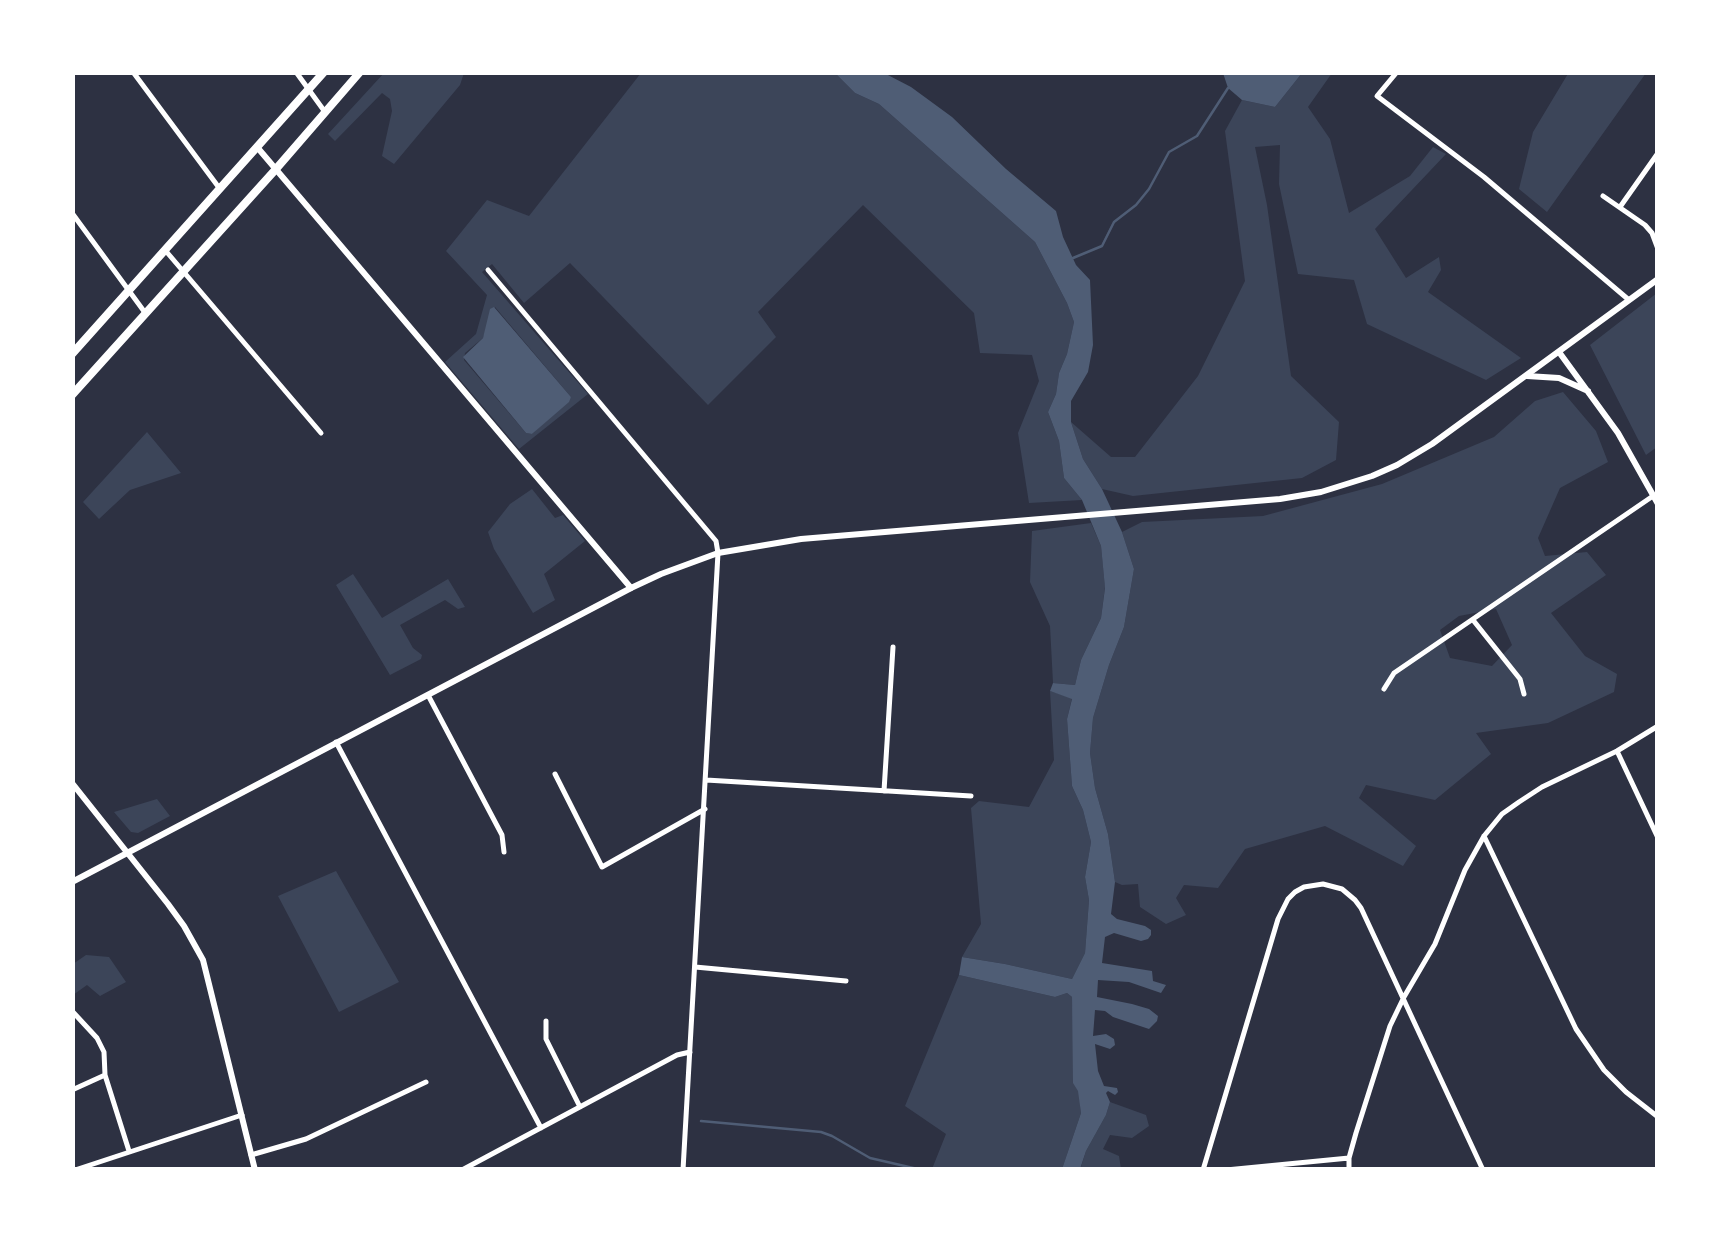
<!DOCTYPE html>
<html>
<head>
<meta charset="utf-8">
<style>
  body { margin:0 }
  #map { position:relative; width:1730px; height:1242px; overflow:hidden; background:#2d3142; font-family:"Source Sans 3",sans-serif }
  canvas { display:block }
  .frame { position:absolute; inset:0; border:75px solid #fff; pointer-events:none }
</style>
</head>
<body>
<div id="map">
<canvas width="1730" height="1242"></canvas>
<div class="frame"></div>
</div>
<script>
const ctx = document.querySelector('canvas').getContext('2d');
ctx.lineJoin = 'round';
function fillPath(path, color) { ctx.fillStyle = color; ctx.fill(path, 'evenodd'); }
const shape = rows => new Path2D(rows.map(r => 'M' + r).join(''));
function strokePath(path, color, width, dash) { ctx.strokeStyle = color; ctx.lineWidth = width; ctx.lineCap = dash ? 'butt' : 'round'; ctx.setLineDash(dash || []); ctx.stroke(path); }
const green = shape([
  [1569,72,1646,73,1547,212,1519,189,1533,132],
  [384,73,464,73,460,85,394,164,382,156,392,111,390,99,382,93,335,141,328,134],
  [641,73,835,73,855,93,879,104,1035,242,1067,303,1074,322,1067,354,1059,373,1056,394,1048,412,1059,441,1064,478,1082,500,1029,503,1018,433,1039,381,1032,355,980,353,974,313,863,205,758,312,776,337,708,405,570,263,524,303,492,264,482,272,588,394,519,449,445,362,476,334,487,295,446,251,487,200,529,216],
  [495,307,571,397,532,434,526,433,464,360,465,353,483,338],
  [1302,73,1332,73,1308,107,1330,139,1349,213,1410,176,1433,147,1446,154,1375,229,1406,278,1439,257,1441,270,1428,292,1521,358,1486,380,1367,324,1354,280,1298,274,1279,184,1280,145,1255,147,1267,205,1291,376,1339,422,1336,460,1302,478,1133,496,1102,489,1083,459,1071,422,1111,457,1135,457,1198,376,1245,281,1225,131,1242,100,1275,107],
  [1657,293,1657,447,1646,455,1590,345],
  [1563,392,1596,431,1608,462,1560,488,1538,538,1545,556,1587,552,1606,575,1551,613,1585,656,1617,674,1614,692,1548,723,1476,733,1491,754,1435,800,1366,785,1359,798,1416,846,1403,866,1325,826,1245,849,1218,888,1184,885,1176,898,1186,915,1166,924,1140,907,1138,884,1122,885,1115,882,1108,834,1095,788,1090,753,1093,718,1109,665,1124,627,1134,569,1122,532,1142,522,1263,516,1382,484,1494,437,1535,401],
  [1496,609,1512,645,1492,666,1450,658,1440,630,1459,616],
  [147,432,181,473,130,490,99,519,83,502],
  [532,489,555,518,563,515,585,541,544,574,555,600,533,613,494,549,488,532,510,504],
  [1091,523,1101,546,1105,587,1101,618,1081,660,1075,685,1053,683,1050,626,1030,582,1032,531],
  [353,574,382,618,448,579,465,607,458,609,445,600,400,625,413,648,422,655,421,659,390,675,336,585],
  [1050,691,1072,698,1067,719,1072,786,1083,810,1091,842,1085,877,1089,900,1085,953,1072,979,1005,964,962,957,981,924,971,808,979,801,1029,807,1054,760],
  [157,799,170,816,138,833,131,832,114,812],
  [336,871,399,982,339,1012,278,896],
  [86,955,109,957,126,982,100,996,87,985,73,995,73,964],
  [959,975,1055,997,1067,993,1072,997,1081,1113,1062,1169,932,1169,946,1134,905,1106],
  [1110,1102,1146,1115,1149,1126,1132,1138,1110,1135,1103,1149,1119,1156,1121,1169,1080,1170,1086,1151,1106,1115]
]);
const water = shape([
  [835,73,884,73,911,87,952,117,1006,169,1056,211,1063,237,1076,265,1090,280,1093,345,1088,372,1071,401,1071,422,1083,459,1102,489,1122,532,1134,569,1124,627,1109,665,1093,718,1090,753,1095,788,1108,834,1115,882,1111,914,1117,919,1145,926,1151,930,1151,935,1148,939,1141,941,1114,933,1105,937,1102,963,1152,971,1153,981,1166,985,1161,993,1129,982,1098,980,1097,997,1132,1004,1149,1009,1158,1016,1157,1021,1149,1029,1113,1017,1105,1011,1095,1010,1093,1036,1106,1034,1114,1039,1115,1045,1110,1049,1095,1044,1098,1071,1104,1086,1117,1088,1118,1092,1115,1095,1108,1091,1106,1093,1110,1102,1106,1115,1086,1151,1080,1169,1062,1169,1081,1113,1078,1091,1073,1083,1072,997,1067,993,1055,997,959,975,962,957,1005,964,1072,979,1085,953,1089,900,1085,877,1091,842,1083,810,1072,786,1067,719,1072,699,1050,691,1053,683,1075,685,1081,660,1101,618,1105,588,1101,546,1082,500,1064,478,1059,441,1048,412,1056,394,1059,373,1067,354,1074,322,1067,303,1035,242,879,104,855,93],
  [1223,73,1223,72,1302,73,1275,107,1242,100,1228,88],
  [494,307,571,397,569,402,532,434,526,433,463,357,483,338,490,309]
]);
const stream = shape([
  [1073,258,1102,246,1114,222,1136,205,1149,189,1169,152,1197,136,1228,88],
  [701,1121,821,1132,832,1136,870,1158,922,1170]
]);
const minor = shape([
  [133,72,220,189],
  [296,72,325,112],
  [1397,72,1377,96,1484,177,1629,300],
  [1603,196,1645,225,1652,233,1658,249],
  [1620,207,1658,153],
  [72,213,146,314],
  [165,250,321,433],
  [488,270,716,541,718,553,683,1170],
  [1473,620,1520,679,1524,694],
  [1384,689,1394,673,1653,496],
  [428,695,502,835,504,852],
  [336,742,541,1128],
  [1617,751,1658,838],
  [555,774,602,867,705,809],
  [706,780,971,796],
  [884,791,893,647],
  [1484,836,1576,1029,1604,1070,1626,1092,1658,1117],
  [695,967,846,981],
  [72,1011,97,1038,104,1052,105,1075,129,1151],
  [546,1021,546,1039,580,1107],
  [72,1090,105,1075],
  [251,1155,306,1139,426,1082],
  [75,1170,242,1115],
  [462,1170,677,1055,690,1052],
  [1203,1170,1278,919,1288,899,1295,892,1304,887,1323,884,1342,889,1355,900,1361,908,1483,1170],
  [1226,1170,1349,1158],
  [1349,1170,1349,1158,1356,1133,1390,1026,1404,997,1435,944,1465,870,1484,836,1502,814,1519,802,1542,787,1617,751,1658,726]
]);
const tertiary = shape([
  [257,147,631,588],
  [1559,352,1618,433,1658,504],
  [1527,376,1559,378,1588,391],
  [72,783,168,904,184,926,203,960,255,1170]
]);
const secondary = shape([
  [72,882,631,588,661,574,718,553,801,539,1280,499,1321,492,1372,476,1397,465,1432,444,1658,279]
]);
const trunk = shape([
  [72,354,324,72],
  [72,395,276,169,360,72]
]);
fillPath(green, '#3c4559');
fillPath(water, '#4f5d75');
strokePath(stream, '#4f5d75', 2.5);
strokePath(minor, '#fff', 5);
strokePath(tertiary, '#fff', 6);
strokePath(secondary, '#fff', 6);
strokePath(trunk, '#fff', 8);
</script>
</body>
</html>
